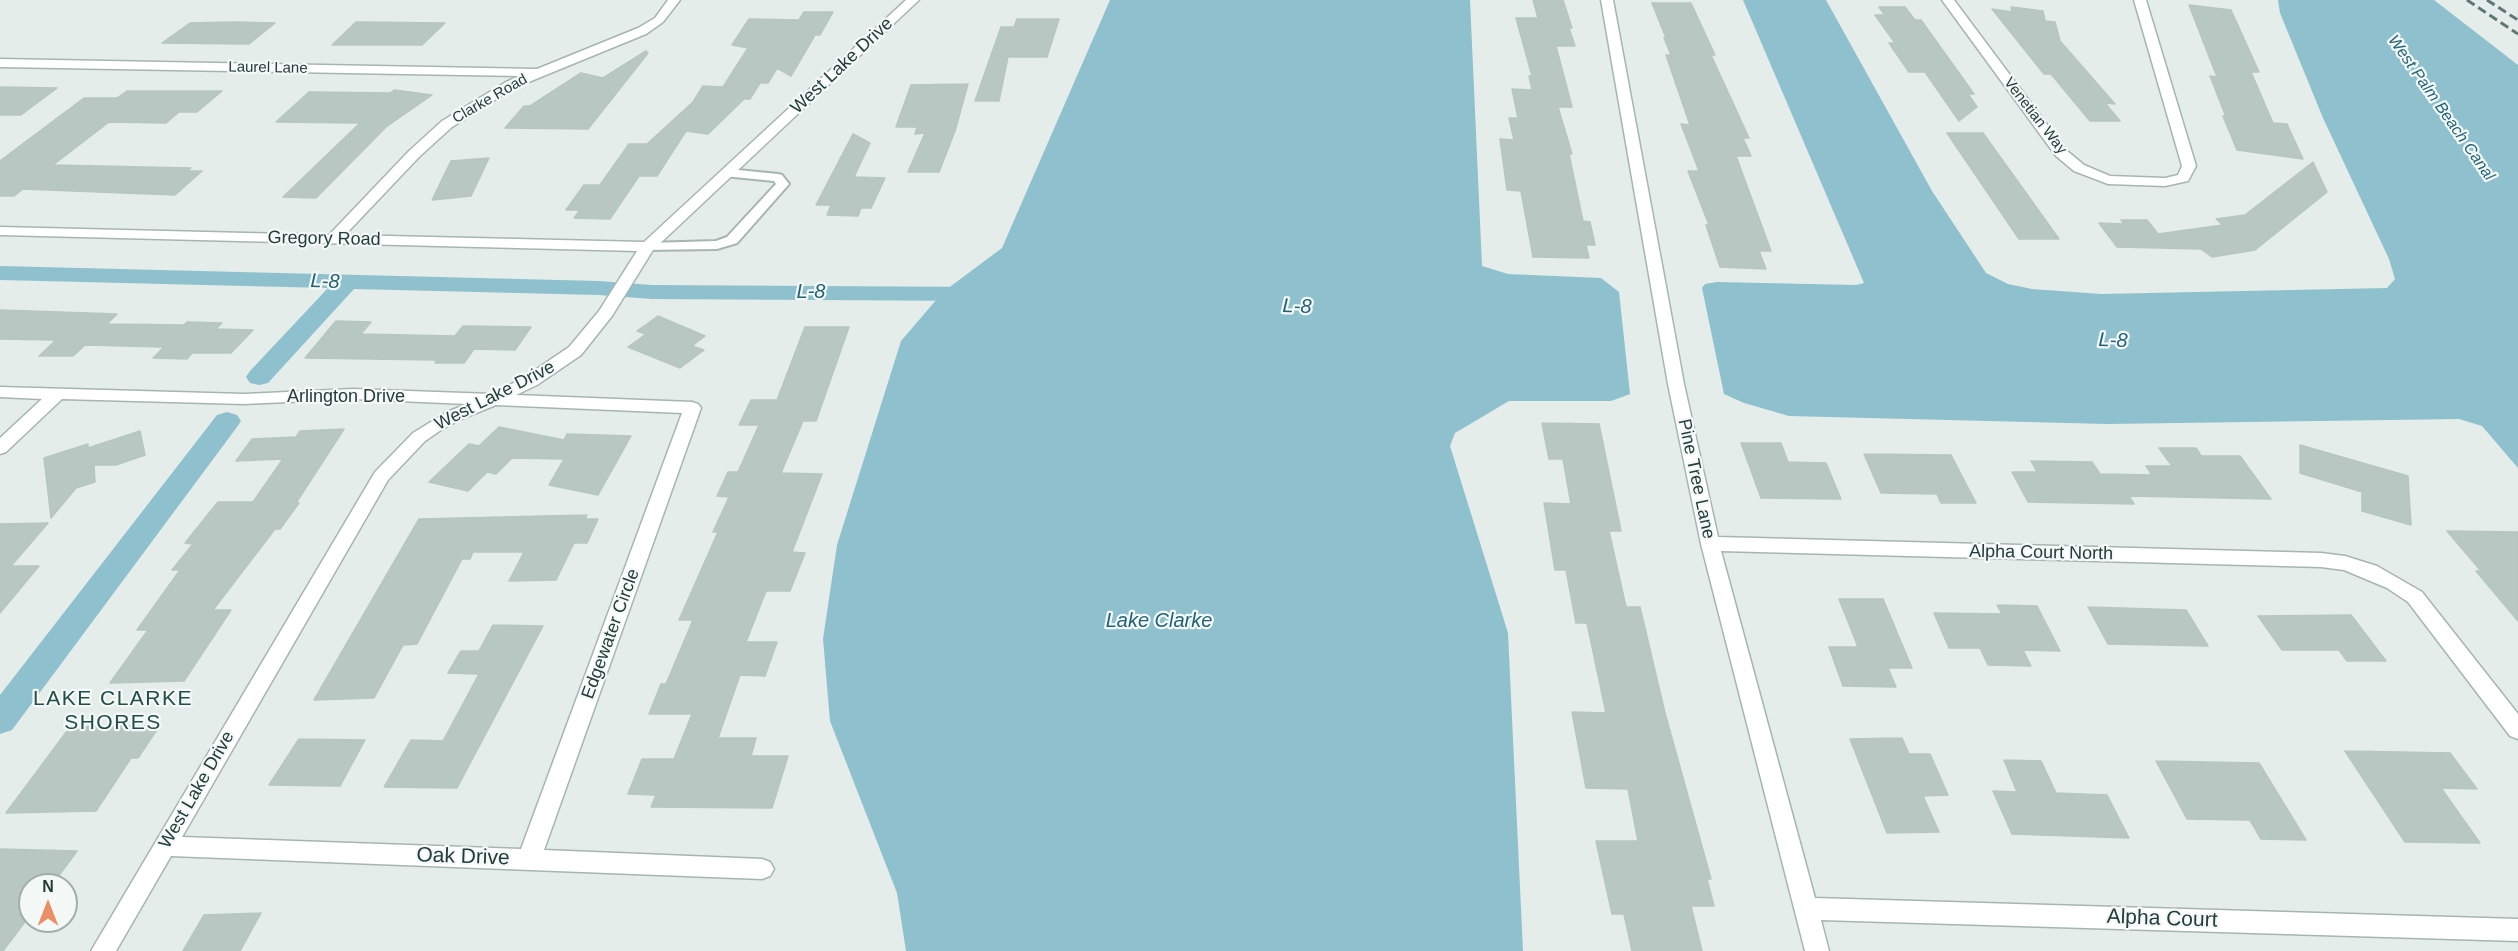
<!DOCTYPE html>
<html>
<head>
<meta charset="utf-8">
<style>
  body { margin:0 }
  #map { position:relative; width:2518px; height:951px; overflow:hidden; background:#e4ede9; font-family:Arial,sans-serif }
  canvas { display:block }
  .north { position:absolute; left:18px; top:873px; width:60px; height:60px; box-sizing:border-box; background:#f4f9f7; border:2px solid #a1aeab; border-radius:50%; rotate:0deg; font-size:16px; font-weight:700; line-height:24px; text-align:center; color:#243d38 }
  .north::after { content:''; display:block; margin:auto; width:21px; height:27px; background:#ea8e64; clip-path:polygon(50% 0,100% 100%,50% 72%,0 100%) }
</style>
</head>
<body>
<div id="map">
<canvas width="2518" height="951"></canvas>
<div class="north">N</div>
</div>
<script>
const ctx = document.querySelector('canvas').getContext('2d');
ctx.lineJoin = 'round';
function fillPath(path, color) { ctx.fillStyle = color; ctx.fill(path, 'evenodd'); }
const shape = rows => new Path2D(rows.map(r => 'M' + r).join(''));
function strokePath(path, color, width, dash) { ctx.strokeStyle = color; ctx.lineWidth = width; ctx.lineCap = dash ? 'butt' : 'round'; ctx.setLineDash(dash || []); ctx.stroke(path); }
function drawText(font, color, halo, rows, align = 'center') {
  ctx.font = font + ' Arial,sans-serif'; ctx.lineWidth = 4.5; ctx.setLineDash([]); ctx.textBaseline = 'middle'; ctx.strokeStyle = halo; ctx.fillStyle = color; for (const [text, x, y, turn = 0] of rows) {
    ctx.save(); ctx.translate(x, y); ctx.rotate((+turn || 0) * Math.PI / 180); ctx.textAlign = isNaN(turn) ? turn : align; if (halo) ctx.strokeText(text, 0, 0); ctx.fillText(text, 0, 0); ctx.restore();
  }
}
const water = shape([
  [1110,0,1470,0,1482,266,1508,274,1601,278,1619,292,1630,394,1611,401,1509,401,1455,433,1450,446,1508,633,1523,951,906,951,897,893,830,721,823,639,837,545,901,341,943,292,1002,248],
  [1743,0,1826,0,1932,191,1986,273,2008,284,2032,289,2101,294,2387,288,2395,279,2389,259,2323,118,2280,13,2278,0,2434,0,2518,65,2518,468,2482,426,2459,419,2107,424,1789,416,1744,403,1724,394,1702,288,1705,284,1717,282,1856,285,1864,283]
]);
const canal = shape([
  [0,266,599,281,652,285,981,287,990,289,993,294,990,299,981,301,652,299,599,295,354,289,268,383,259,385,250,383,246,377,250,371,328,288,0,280,0,266],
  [227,412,237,415,241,421,237,427,12,730,0,734,0,695,217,415,227,412]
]);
const building = shape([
  [1533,0,1563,0,1572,28,1569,28,1575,46,1556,46,1572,107,1558,107,1572,154,1569,154,1583,221,1590,222,1595,245,1586,245,1589,258,1533,257,1521,191,1507,190,1500,139,1514,140,1509,118,1518,118,1512,89,1532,90,1529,76,1532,76,1516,18,1538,18,1533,0],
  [1652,3,1691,3,1715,55,1711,55,1749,138,1743,138,1751,156,1736,156,1771,251,1759,251,1766,269,1720,267,1706,225,1709,225,1688,171,1699,171,1681,124,1690,125,1666,55,1671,55,1664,38,1666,38,1652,3],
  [2189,5,2231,10,2259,72,2251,72,2273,123,2287,124,2303,159,2237,150,2223,116,2226,117,2210,76,2217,77,2189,5],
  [1879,7,1905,7,1915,20,1921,20,1974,94,1968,94,1977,107,1959,121,1925,72,1909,72,1889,43,1895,43,1875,15,1885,15,1879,7],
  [2011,7,2043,11,2045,21,2055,22,2060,41,2115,104,2105,103,2120,121,2090,121,2051,74,2044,74,1992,9,2012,12,2011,7],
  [804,12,833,12,820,35,815,35,791,76,777,68,768,83,760,83,750,99,744,99,708,134,686,131,657,176,639,176,610,219,574,218,580,210,566,210,584,185,600,185,629,144,647,144,693,102,703,86,723,87,748,48,732,45,749,19,799,20,804,12],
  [1017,19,1059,19,1047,57,1008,57,999,101,975,101,1001,27,1014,27,1017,19],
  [356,22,445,23,422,45,332,45,356,22],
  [190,23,235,22,275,23,249,44,162,43,190,23],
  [646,51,648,53,588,129,505,128,524,106,530,106,581,73,603,78,646,51],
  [968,84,955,131,939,172,908,172,925,133,915,134,917,127,896,127,911,85,968,84],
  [0,87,57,88,21,115,0,115,0,87],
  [395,90,432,95,386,127,316,198,283,197,360,123,276,122,309,92,390,93,395,90],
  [127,91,222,91,197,112,179,112,166,123,109,122,53,165,191,168,187,171,202,171,175,195,23,189,14,196,0,196,0,161,84,98,117,98,127,91],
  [1947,133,1983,133,2059,239,2019,239,1947,133],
  [853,134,870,143,854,177,885,178,871,208,861,208,858,216,827,215,831,205,816,205,853,134],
  [489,158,471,196,432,200,451,161,489,158],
  [2313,162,2327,192,2255,250,2212,257,2201,249,2117,247,2099,223,2124,224,2121,220,2147,220,2158,234,2223,225,2216,219,2245,215,2313,162],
  [0,310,117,314,107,324,184,325,187,322,222,323,216,329,253,330,231,353,192,353,187,359,153,358,164,347,85,345,73,356,39,356,56,340,0,339,0,310],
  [658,316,705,336,692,346,704,350,680,368,628,347,646,334,637,331,658,316],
  [336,321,371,322,361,334,455,336,463,326,531,327,515,350,474,349,464,363,435,363,437,360,305,358,336,321],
  [805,327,849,327,816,421,803,421,781,473,822,474,792,552,805,553,790,591,766,591,746,642,777,642,765,676,740,675,718,738,756,738,751,756,788,756,772,808,651,807,656,795,628,794,642,759,674,759,692,714,649,714,661,684,666,684,693,620,679,620,718,532,713,532,729,497,717,496,728,472,738,472,759,425,739,425,751,400,777,400,805,327],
  [1542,423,1599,424,1621,531,1609,531,1626,607,1640,607,1665,713,1711,879,1707,879,1714,906,1691,906,1702,951,1632,951,1624,914,1612,914,1596,841,1638,841,1628,789,1586,788,1572,712,1606,713,1587,623,1576,623,1566,570,1555,570,1544,503,1571,504,1563,459,1549,459,1542,423],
  [499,427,564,440,567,434,631,436,598,495,549,485,564,459,512,458,496,474,487,472,468,491,429,482,469,444,479,446,499,427],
  [344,429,296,503,299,503,280,529,275,529,213,610,231,610,184,681,110,683,148,630,137,630,180,570,172,570,193,544,185,543,218,502,253,502,283,459,236,461,252,439,296,437,300,431,344,429],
  [140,431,145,455,116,465,94,465,95,482,76,488,51,518,44,458,88,444,88,448,140,431],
  [1741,443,1781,443,1788,462,1826,463,1841,499,1761,498,1741,443],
  [2300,445,2408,476,2411,525,2362,511,2362,492,2300,473,2300,445],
  [2159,448,2196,448,2201,456,2240,456,2271,499,2129,496,2134,504,2028,502,2012,472,2037,472,2031,461,2092,462,2100,474,2152,475,2146,466,2172,466,2159,448],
  [1864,454,1951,455,1976,503,1941,503,1937,494,1881,493,1864,454],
  [587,515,585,519,598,519,587,543,574,543,556,580,509,581,524,552,473,552,470,559,462,559,417,644,403,645,374,698,314,700,419,519,587,515],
  [48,523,11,566,39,566,0,613,0,524,48,523],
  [2447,531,2518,532,2518,621,2476,571,2481,571,2447,531],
  [1839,599,1883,599,1912,668,1888,668,1896,687,1843,686,1829,647,1858,647,1839,599],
  [1997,605,2037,606,2060,651,2023,650,2031,666,1988,665,1980,648,1949,648,1934,613,2002,614,1997,605],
  [2088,607,2186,610,2208,646,2108,644,2088,607],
  [2351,615,2386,661,2347,661,2339,650,2282,650,2258,616,2351,615],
  [493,625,543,626,457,788,384,787,411,740,443,741,479,674,448,673,461,651,479,651,493,625],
  [160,725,138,758,131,758,96,811,6,813,70,727,160,725],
  [1902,738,1909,754,1930,754,1948,795,1923,796,1939,832,1887,833,1850,739,1902,738],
  [299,739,365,740,340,786,269,785,299,739],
  [2345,751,2450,753,2477,789,2441,788,2480,843,2405,842,2345,751],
  [2004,760,2041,761,2056,793,2107,795,2129,838,2012,834,1993,791,2017,792,2004,760],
  [2156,761,2259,763,2306,840,2261,839,2250,820,2187,819,2156,761],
  [0,849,77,851,52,885,30,885,30,915,3,951,0,951,0,849],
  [261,913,240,951,183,951,204,915,261,913]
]);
const lane = shape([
  [728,169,778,174,782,175,789,184,737,243,717,249,643,250,641,247,643,244,648,243,716,241,727,237,776,184,774,181,724,176,722,173,728,169]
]);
const street = shape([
  [668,0,680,0,663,22,646,34,514,88,452,127,419,157,345,235,644,242,906,0,919,0,653,250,612,316,581,355,537,385,516,395,692,402,698,404,701,408,544,850,762,859,770,862,774,869,770,876,762,879,171,856,116,951,91,951,375,472,413,433,447,412,467,404,353,399,244,404,62,399,6,452,0,454,0,438,42,399,0,397,0,387,244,394,353,389,492,394,525,377,569,347,599,311,637,251,0,235,0,227,329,235,409,151,442,121,506,82,520,76,0,67,0,59,537,69,638,28,655,18,668,0],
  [496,405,682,413,521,849,182,837,388,480,425,441,441,430,459,420,496,405],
  [1601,0,1613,0,1684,384,1718,537,2321,553,2345,556,2377,566,2422,592,2518,714,2518,739,2510,736,2408,602,2387,588,2344,570,2321,567,1721,551,1815,898,2518,919,2518,941,1821,920,1829,951,1805,951,1701,544,1668,384,1601,0],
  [1942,0,1954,0,2066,150,2084,165,2110,176,2165,178,2178,175,2182,166,2134,0,2146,0,2196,166,2188,181,2165,186,2108,184,2074,171,2056,156,1942,0]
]);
const rail = shape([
  [2467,0,2518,34],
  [2487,0,2518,20]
]);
const farStreetnames = [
  ["Laurel Lane",268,68,1],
  ["Clarke Road",490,99,-30],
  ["Venetian Way",2035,116,52]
];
const farWaternames = [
  ["West Palm Beach Canal",2441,108,55]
];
const streetNames = [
  ["West Lake Drive",842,66,-43],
  ["Gregory Road",324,239,1],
  ["West Lake Drive",495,396,-27],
  ["Arlington Drive",346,397],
  ["Pine Tree Lane",1696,479,78],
  ["Alpha Court North",2041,553,1],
  ["Edgewater Circle",611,634,-70],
  ["West Lake Drive",197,790,-60]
];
const waterNames = [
  ["L-8",325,282,2],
  ["L-8",811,292],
  ["L-8",1297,307,2],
  ["L-8",2113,341,2],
  ["Lake Clarke",1159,621]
];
const quarterNames = [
  ["LAKE CLARKE",113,699],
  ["SHORES",113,723]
];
const nearStreetnames = [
  ["Oak Drive",463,857,2],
  ["Alpha Court",2162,919,2]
];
fillPath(water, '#8fc0ce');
fillPath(canal, '#8fc0ce');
fillPath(building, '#b9c7c2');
strokePath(building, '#b6c6c0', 1.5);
strokePath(lane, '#a7b5b0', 4);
strokePath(street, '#a7b5b0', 3);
fillPath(lane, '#fff');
fillPath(street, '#fff');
strokePath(rail, '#5f7873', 3, [9, 4.5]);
drawText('15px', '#243d38', '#f4f9f7', farStreetnames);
drawText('italic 16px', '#216276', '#f4f9f7', farWaternames);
drawText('18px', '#243d38', '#f4f9f7', streetNames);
drawText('italic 20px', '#216276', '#f4f9f7', waterNames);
ctx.letterSpacing = '1.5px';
drawText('21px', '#214e46', '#f4f9f7', quarterNames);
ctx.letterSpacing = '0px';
drawText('21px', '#243d38', '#f4f9f7', nearStreetnames);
</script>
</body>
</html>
